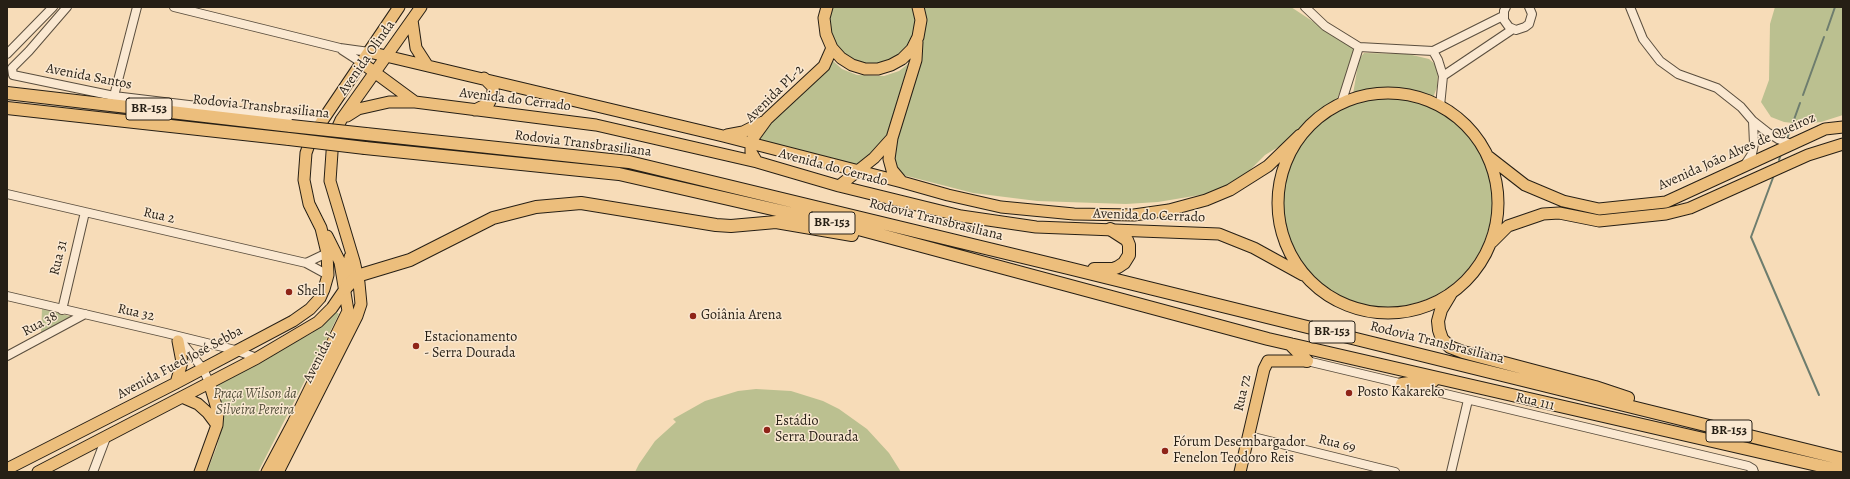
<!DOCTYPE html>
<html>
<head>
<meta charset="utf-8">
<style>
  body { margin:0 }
  #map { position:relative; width:1850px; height:479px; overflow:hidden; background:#f7dcb8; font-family:Alegreya,serif }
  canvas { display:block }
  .frame { position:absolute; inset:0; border:8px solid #261f15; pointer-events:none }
</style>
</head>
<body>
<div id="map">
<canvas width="1850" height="479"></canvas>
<div class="frame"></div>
</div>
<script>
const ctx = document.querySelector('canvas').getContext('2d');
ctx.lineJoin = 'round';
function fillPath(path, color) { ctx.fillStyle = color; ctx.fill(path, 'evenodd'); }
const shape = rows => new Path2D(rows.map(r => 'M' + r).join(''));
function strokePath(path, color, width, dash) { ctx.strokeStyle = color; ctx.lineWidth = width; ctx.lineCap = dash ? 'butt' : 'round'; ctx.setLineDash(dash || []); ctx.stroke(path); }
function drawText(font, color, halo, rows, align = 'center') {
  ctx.font = font + ' Alegreya,serif'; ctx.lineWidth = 3; ctx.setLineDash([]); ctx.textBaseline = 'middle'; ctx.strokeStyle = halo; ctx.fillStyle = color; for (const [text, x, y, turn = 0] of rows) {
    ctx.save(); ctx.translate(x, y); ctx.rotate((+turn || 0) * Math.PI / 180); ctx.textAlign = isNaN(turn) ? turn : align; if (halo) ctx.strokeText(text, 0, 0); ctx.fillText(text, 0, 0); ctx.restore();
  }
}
const green = shape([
  [830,7,913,7,915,21,913,36,906,48,895,58,882,64,867,65,853,61,841,53,832,42,828,13],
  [923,7,1291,7,1347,44,1353,49,1354,57,1337,99,1331,104,1317,112,1285,143,1265,155,1230,190,1158,202,1126,204,1037,201,973,193,903,175,894,168,895,140,924,38],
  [1775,7,1843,7,1843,115,1821,122,1802,124,1784,122,1771,117,1761,102,1769,80,1770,24],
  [1364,53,1408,54,1429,59,1435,64,1438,73,1437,87,1433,98,1392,88,1374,88,1353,94,1359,59],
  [833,61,842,69,857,75,884,76,899,71,908,64,888,132,884,141,857,167,762,143,760,138,760,132,826,71],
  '1282 202a105 105 0 1 1 210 0a105 105 0 1 1-210 0Z',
  [42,309,73,317,41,334],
  [336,312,339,314,258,472,207,472,217,446,221,431,221,411,214,384,312,333],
  [756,389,791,391,823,401,839,409,867,429,889,453,901,472,635,472,639,464,655,441,676,422,673,419,705,401,738,391]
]);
const stream = shape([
  [1827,30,1835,7],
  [1803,95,1824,37],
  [1787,139,1800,103],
  [1779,160,1781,154],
  [1774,175,1751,237,1819,395]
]);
const minor = shape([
  [67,7,29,51,12,68,13,75,114,96,322,121],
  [174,7,340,48,369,52],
  [1305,7,1325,26,1359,47,1433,51,1438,60,1443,76],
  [1506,7,1504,11,1504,20,1509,27,1516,30,1525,27,1529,24,1532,14,1529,7],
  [1630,7,1643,39,1660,61,1678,74,1717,88,1741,107,1753,121,1767,132,1778,139,1791,144],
  [342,50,362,63],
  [1433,51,1503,16],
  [7,54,53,7],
  [114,96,137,7],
  [1341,104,1359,47],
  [1440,106,1443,76,1513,29],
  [1744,166,1752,154,1754,144,1753,121],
  [7,194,306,263,327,253],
  [306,263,328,275],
  [7,296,166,333,235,350,257,358],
  [62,310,85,212],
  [177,340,184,345,203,369,209,382],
  [7,356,85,314],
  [1307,361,1748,466,1753,469,1754,472],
  [1249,436,1395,472],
  [93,472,107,435],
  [1451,472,1468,400]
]);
const major = shape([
  [827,7,824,18,826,34,832,48,841,58,852,65,865,69,878,69,891,65,902,59,912,49,918,37,921,20,918,7],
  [412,20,416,48,427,65],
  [369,52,723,136,902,182,948,195,1001,207,1074,214,1134,215,1169,210,1206,200,1230,190,1268,166,1300,135],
  [362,63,415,102,596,125,757,162,839,186,961,216,1036,227,1219,234,1254,248,1303,275],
  '1278 203a110 110 0 1 1 220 0a110 110 0 1 1-220 0Z',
  [475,110,489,103,493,95,493,87,484,78],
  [347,116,358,109,389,102,415,102],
  [727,135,743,132,763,122],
  [1489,157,1525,185,1563,201,1599,209,1666,202,1825,129,1843,127],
  [757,162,751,152,751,141,767,119,824,66,832,48],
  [902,182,892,170,889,159,892,138,916,60,917,42],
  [839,186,874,158,892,138],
  [1492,242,1508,226,1543,214,1559,213,1599,221,1666,214,1690,208,1808,155,1843,144],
  [176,383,182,362,178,341],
  [182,397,198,404,208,413,217,425],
  [7,469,176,383,293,321,310,309,320,298,324,289,328,275,327,253,321,228,309,204,304,180,306,153,312,136,399,7],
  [38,472,257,358,318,322,332,308,345,289,350,257],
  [200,472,217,425,218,412,209,382],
  [267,472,293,423,348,311,340,262,327,236],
  [278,472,357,316,361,304,359,283,354,261,330,181,333,138,341,120,421,7],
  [1240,472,1264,369,1268,361,1307,361]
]);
const highway = shape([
  [7,93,291,126],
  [7,108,289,139],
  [366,134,629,162,1068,268,1843,459],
  [365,148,619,174,851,227,1268,339,1843,471],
  [1094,269,1113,269,1118,267,1124,263,1129,255,1129,245,1127,240,1110,229],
  [345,289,357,276,410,260,493,218,536,207,581,203,716,225,731,226,776,222,852,235],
  [1450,295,1441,310,1438,321,1439,330,1442,339,1450,347,1463,352,1595,387,1628,398],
  [1290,344,1307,361],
  [1402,384,1424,381,1433,381]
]);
const highwayBridge = shape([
  [291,126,366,134],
  [289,139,365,148]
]);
const markers = [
  [289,292,4,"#8f2418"],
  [693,316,4,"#8f2418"],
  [416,346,4,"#8f2418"],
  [1349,393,4,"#8f2418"],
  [767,430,4,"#8f2418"],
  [1165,451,4,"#8f2418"]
];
const shields = [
  [149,109,46],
  [832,223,46],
  [1332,332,46],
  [1729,431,46]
];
const shieldNames = [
  ["BR-153",149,109],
  ["BR-153",832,223],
  ["BR-153",1332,332],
  ["BR-153",1729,431]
];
const streetNames = [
  ["Avenida Olinda",367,58,-55],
  ["Avenida Santos",89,77,11],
  ["Avenida PL-2",775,94,-45],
  ["Avenida do Cerrado",515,100,7],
  ["Rodovia Transbrasiliana",261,107,6],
  ["Rodovia Transbrasiliana",583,144,7],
  ["Avenida João Alves de Queiroz",1737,152,-24],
  ["Avenida do Cerrado",833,168,15],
  ["Rua 2",159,216,13],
  ["Avenida do Cerrado",1149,216,2],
  ["Rodovia Transbrasiliana",936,220,14],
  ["Rua 31",59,258,-76],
  ["Rua 32",136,313,13],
  ["Rua 38",40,324,-28],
  ["Rodovia Transbrasiliana",1437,343,14],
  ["Avenida L",320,357,-63],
  ["Avenida Fued José Sebba",180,363,-28],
  ["Rua 72",1243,393,-77],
  ["Rua 111",1535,402,13],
  ["Rua 69",1337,444,14]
];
const poiNames = [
  ["Shell",297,292],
  ["Goiânia Arena",701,316],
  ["Estacionamento",424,338],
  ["- Serra Dourada",424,354],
  ["Posto Kakareko",1357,393],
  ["Estádio",775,422],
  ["Serra Dourada",775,438],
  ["Fórum Desembargador",1173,443],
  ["Fenelon Teodoro Reis",1173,459]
];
const parkNames = [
  ["Praça Wilson da",255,395],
  ["Silveira Pereira",255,411]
];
fillPath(green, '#bbc090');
strokePath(stream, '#6e7d6e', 2);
strokePath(minor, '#5a4e3e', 10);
strokePath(major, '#261f15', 13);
strokePath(highway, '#261f15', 14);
strokePath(minor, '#fae8d1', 8);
strokePath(major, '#ecbe7c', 11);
strokePath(highway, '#ecbe7c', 12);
strokePath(highwayBridge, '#261f15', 14, []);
strokePath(highwayBridge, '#ecbe7c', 12);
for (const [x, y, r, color] of markers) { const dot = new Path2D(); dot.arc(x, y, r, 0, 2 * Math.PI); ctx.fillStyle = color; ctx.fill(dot); strokePath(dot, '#fae8d1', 1.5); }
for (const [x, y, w] of shields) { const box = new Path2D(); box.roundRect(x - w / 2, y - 11, w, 22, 3); ctx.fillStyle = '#fae8d1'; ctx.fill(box); strokePath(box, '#261f15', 1); }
drawText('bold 13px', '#261f15', null, shieldNames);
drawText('14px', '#261f15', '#fae8d1', streetNames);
drawText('14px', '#261f15', '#fae8d1', poiNames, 'left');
drawText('italic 14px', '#534f3a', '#fae8d1', parkNames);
</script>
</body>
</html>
